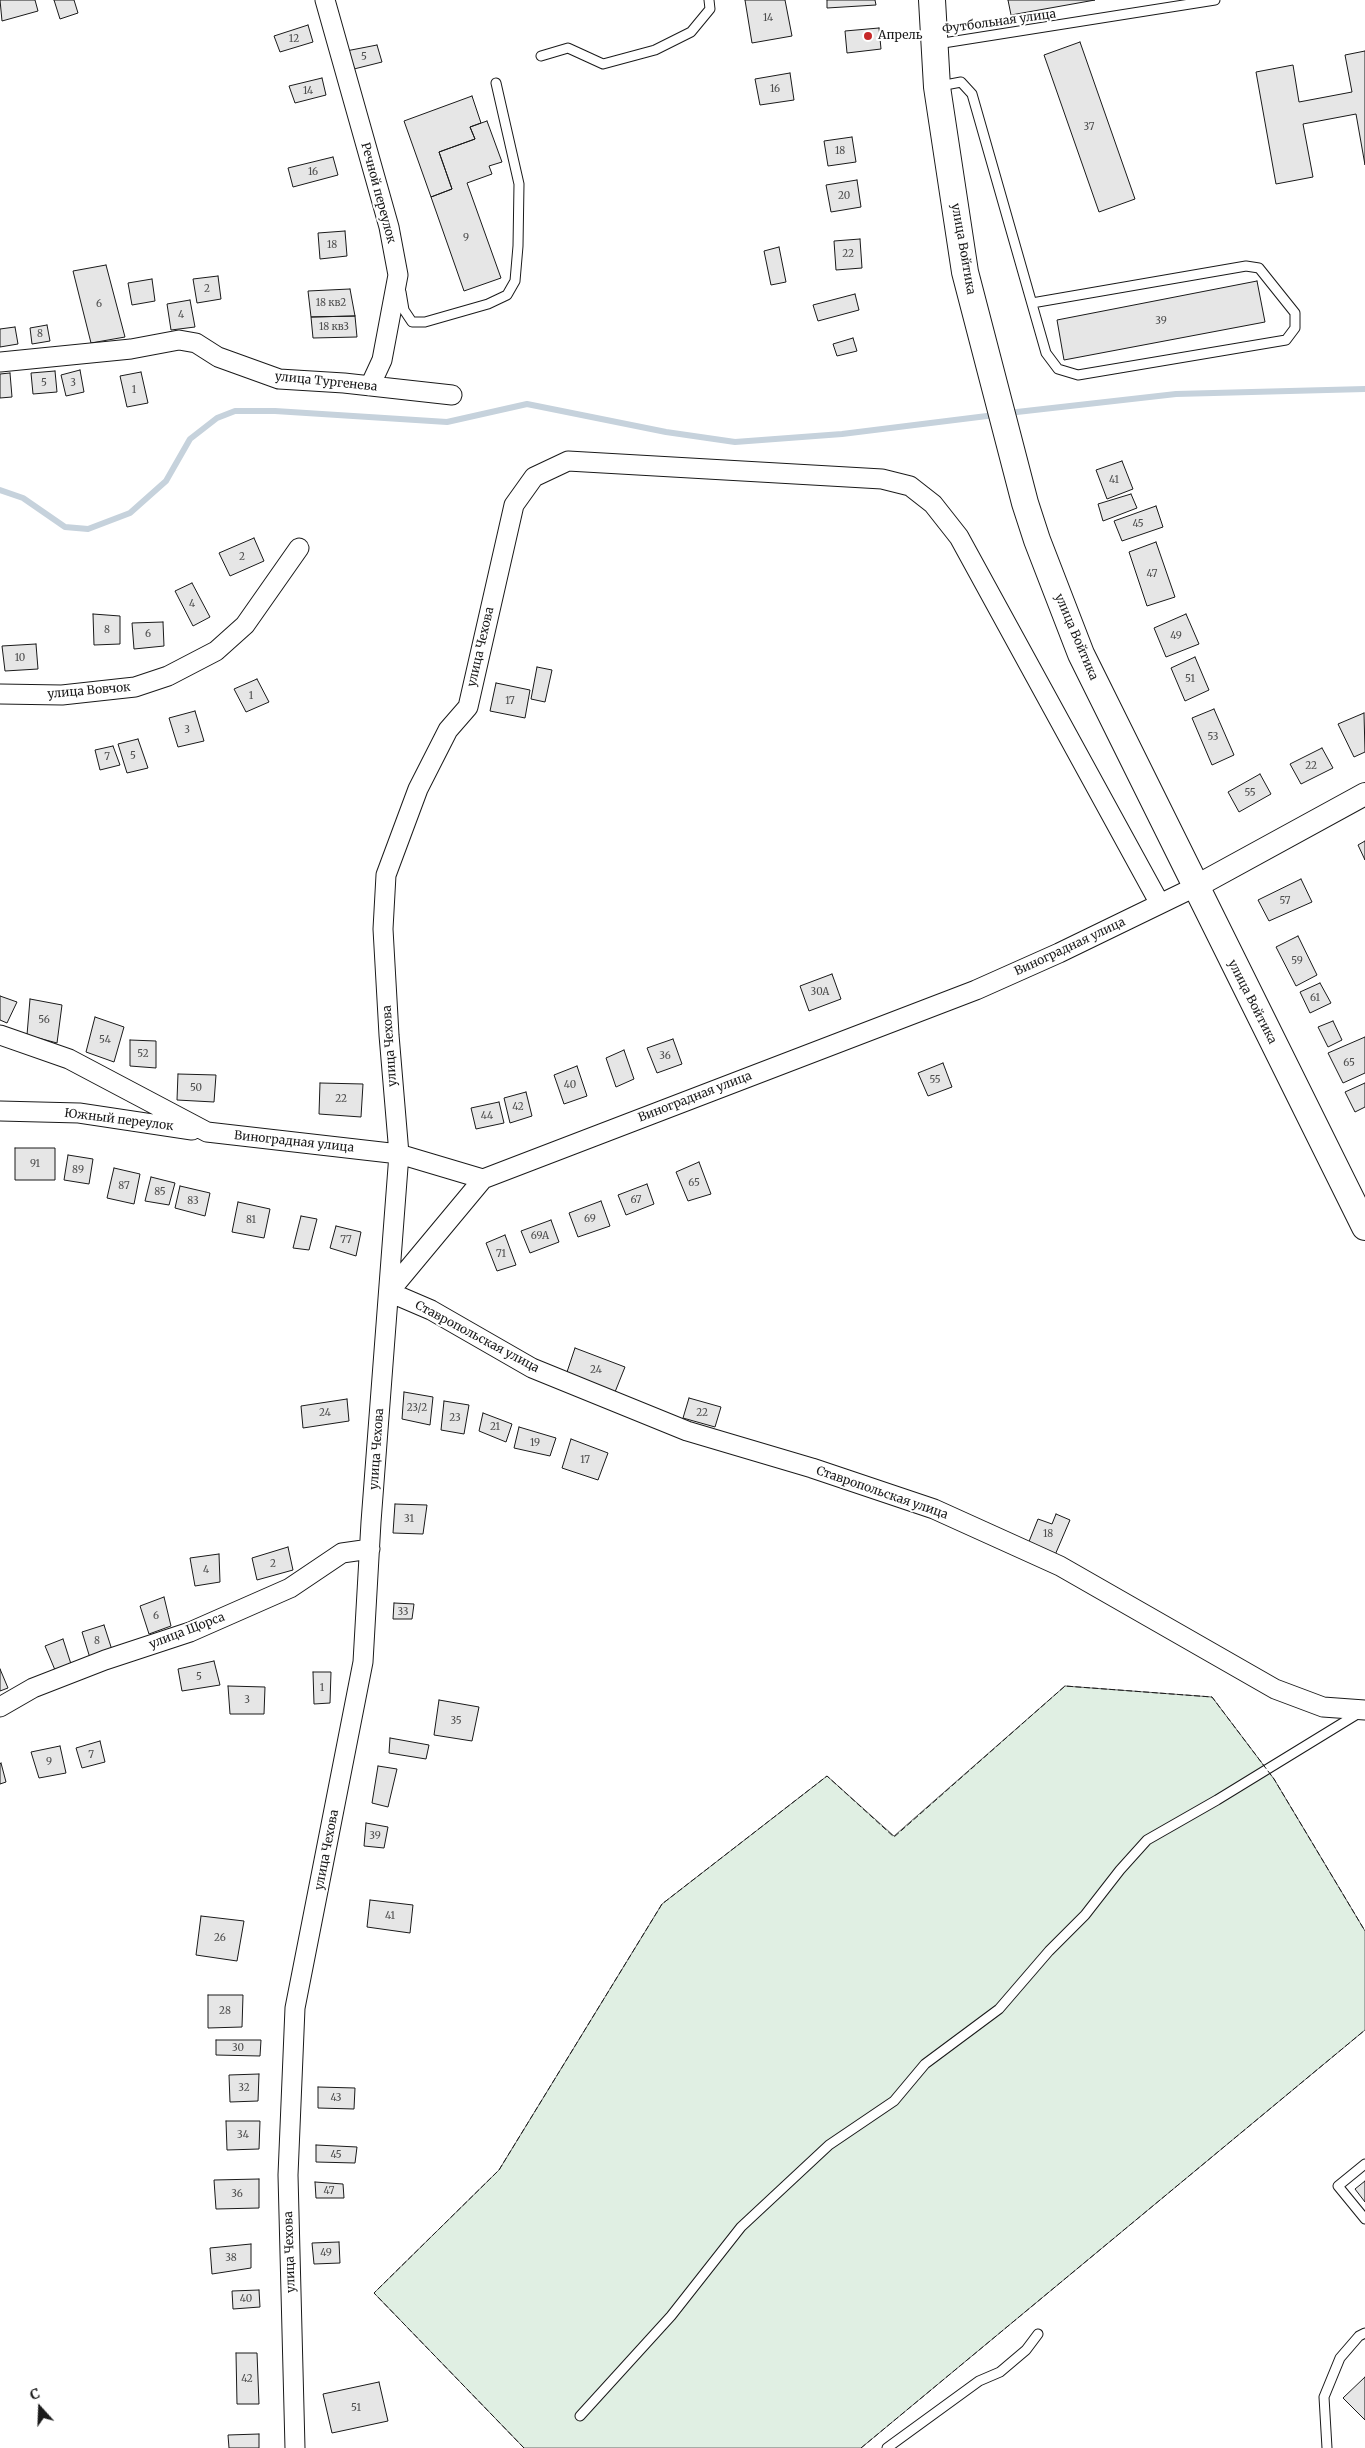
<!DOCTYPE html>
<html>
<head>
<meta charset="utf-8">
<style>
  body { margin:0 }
  #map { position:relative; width:1365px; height:2448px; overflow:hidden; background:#fff; font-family:Merriweather,serif }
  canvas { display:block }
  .north { position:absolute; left:15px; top:2383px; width:50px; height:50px; -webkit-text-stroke:4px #fff; paint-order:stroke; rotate:340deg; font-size:14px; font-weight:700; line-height:20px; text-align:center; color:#1a1a1a }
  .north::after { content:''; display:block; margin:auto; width:18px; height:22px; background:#1a1a1a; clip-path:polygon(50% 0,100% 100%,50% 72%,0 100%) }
</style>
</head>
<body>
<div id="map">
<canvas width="1365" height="2448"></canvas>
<div class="north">С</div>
</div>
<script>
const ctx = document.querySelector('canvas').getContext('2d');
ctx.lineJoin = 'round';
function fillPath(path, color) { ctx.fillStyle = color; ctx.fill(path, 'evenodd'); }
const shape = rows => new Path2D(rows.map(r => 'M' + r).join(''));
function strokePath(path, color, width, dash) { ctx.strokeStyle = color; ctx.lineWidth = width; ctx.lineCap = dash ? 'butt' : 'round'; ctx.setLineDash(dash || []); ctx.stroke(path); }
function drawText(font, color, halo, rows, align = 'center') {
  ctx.font = font + ' Merriweather,serif'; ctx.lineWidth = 4; ctx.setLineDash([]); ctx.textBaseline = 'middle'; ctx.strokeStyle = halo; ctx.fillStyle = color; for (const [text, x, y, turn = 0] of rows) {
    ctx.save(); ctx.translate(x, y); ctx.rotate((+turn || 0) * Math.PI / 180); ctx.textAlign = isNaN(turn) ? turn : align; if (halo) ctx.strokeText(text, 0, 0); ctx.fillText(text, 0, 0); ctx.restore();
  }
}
const green = shape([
  [1065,1686,1212,1697,1274,1779,1365,1931,1365,2030,861,2448,524,2448,374,2293,499,2170,662,1904,827,1776,894,1836,1065,1686]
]);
const stream = shape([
  [1008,413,1176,394,1365,389],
  [0,490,23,498,65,527,88,529,130,513,166,481,190,439,217,418,235,411,275,411,447,422,527,404,666,432,735,442,842,434,995,415]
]);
const building = shape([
  [0,0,35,0,38,11,2,21,0,0],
  [54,0,74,0,78,13,60,19,54,0],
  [745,0,785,0,792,36,752,43,745,0],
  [827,0,875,0,876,5,827,8,827,0],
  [1008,0,1095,0,1011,15,1008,0],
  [308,25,313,42,280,52,274,36,308,25],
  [879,28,881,49,847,53,845,31,879,28],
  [1080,42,1135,199,1099,212,1044,55,1080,42],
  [377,45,382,62,354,69,346,51,377,45],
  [1365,51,1365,165,1356,114,1303,124,1313,177,1276,184,1256,72,1293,65,1299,102,1352,92,1345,55,1365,51],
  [790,73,794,100,760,105,755,79,790,73],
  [322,78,326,95,295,103,289,86,322,78],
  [472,96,481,123,470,127,475,139,439,152,452,189,431,197,404,121,472,96],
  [487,121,502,162,489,166,492,174,467,183,501,278,464,291,431,197,452,189,439,152,475,139,470,127,487,121],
  [852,137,856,162,828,166,824,141,852,137],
  [333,157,338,175,293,187,288,168,333,157],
  [857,180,861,207,831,212,826,185,857,180],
  [345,231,347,256,320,259,318,233,345,231],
  [860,239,862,268,836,270,834,241,860,239],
  [779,247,786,282,771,285,764,251,779,247],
  [106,265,125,337,91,343,73,271,106,265],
  [218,276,221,299,197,303,193,279,218,276],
  [152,279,155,301,132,305,128,283,152,279],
  [1257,281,1265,322,1064,360,1057,320,1257,281],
  [350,289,355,316,311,317,308,291,350,289],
  [855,294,859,310,818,321,813,305,855,294],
  [190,300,195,327,171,330,167,304,190,300],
  [355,316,357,337,313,338,311,317,355,316],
  [47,325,50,341,32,344,30,328,47,325],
  [15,327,18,344,0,347,0,329,15,327],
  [853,338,857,351,837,356,833,344,853,338],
  [80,370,84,392,66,396,61,375,80,370],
  [55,371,57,392,33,394,31,373,55,371],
  [141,372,148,403,127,407,120,376,141,372],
  [10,373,12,397,0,398,0,374,10,373],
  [1122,461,1133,489,1107,499,1096,470,1122,461],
  [1131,494,1137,508,1103,521,1098,504,1131,494],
  [1156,506,1163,527,1122,541,1114,521,1156,506],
  [254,538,264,561,230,576,219,553,254,538],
  [1156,542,1175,597,1147,606,1129,552,1156,542],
  [192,583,210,617,193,626,175,591,192,583],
  [93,614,120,616,120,644,94,645,93,614],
  [1186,614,1199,644,1166,657,1154,628,1186,614],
  [163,622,164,646,134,649,132,623,163,622],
  [36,644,38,669,5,671,2,646,36,644],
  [1195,657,1209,690,1185,701,1171,668,1195,657],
  [537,667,552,670,545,702,531,699,537,667],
  [257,679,269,702,246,712,234,689,257,679],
  [496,683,530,690,525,718,490,711,496,683],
  [1214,709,1234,755,1212,765,1192,718,1214,709],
  [195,711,204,741,178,747,169,718,195,711],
  [1364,713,1365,752,1354,757,1338,724,1364,713],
  [138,739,148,768,127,773,118,744,138,739],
  [113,746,120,765,100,770,95,750,113,746],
  [1322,748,1333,768,1301,784,1290,764,1322,748],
  [1260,774,1271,794,1239,812,1228,792,1260,774],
  [1365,841,1365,860,1358,845,1365,841],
  [1301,879,1312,902,1269,921,1258,900,1301,879],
  [1298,936,1317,975,1296,986,1276,947,1298,936],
  [832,974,841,999,809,1011,800,986,832,974],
  [1320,983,1331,1003,1310,1013,1300,992,1320,983],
  [0,996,17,1002,7,1023,0,1020,0,996],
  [30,999,62,1005,57,1043,27,1035,30,999],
  [95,1017,124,1027,114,1062,86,1052,95,1017],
  [1333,1021,1342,1040,1328,1047,1318,1027,1333,1021],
  [1365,1037,1365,1073,1343,1083,1328,1053,1365,1037],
  [673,1039,682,1064,657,1073,647,1048,673,1039],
  [130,1040,156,1041,156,1068,130,1066,130,1040],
  [624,1050,634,1079,616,1087,606,1058,624,1050],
  [943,1063,952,1087,928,1096,918,1073,943,1063],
  [577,1066,587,1096,564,1104,554,1075,577,1066],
  [178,1074,216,1075,214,1102,177,1100,178,1074],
  [320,1083,363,1084,361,1117,319,1114,320,1083],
  [1365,1083,1365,1107,1355,1112,1345,1092,1365,1083],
  [526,1092,532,1116,510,1123,504,1098,526,1092],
  [499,1102,504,1123,476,1129,471,1108,499,1102],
  [15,1148,55,1148,55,1180,15,1180,15,1148],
  [68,1155,93,1159,89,1184,64,1180,68,1155],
  [699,1162,711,1194,688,1201,676,1172,699,1162],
  [114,1168,140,1174,134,1204,107,1198,114,1168],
  [151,1177,175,1183,169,1205,145,1201,151,1177],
  [647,1184,654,1204,626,1215,618,1195,647,1184],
  [180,1186,210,1193,205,1216,175,1208,180,1186],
  [601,1201,610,1226,578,1237,569,1213,601,1201],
  [238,1202,270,1209,264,1238,232,1232,238,1202],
  [301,1216,317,1219,309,1250,293,1248,301,1216],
  [551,1220,559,1242,530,1253,521,1231,551,1220],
  [336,1226,361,1232,356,1256,330,1248,336,1226],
  [505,1235,516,1265,497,1271,486,1243,505,1235],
  [575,1348,625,1367,615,1392,567,1372,575,1348],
  [404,1392,433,1397,430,1425,402,1419,404,1392],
  [689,1398,721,1407,715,1427,683,1418,689,1398],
  [347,1399,349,1421,303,1428,301,1406,347,1399],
  [444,1401,469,1405,464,1434,441,1430,444,1401],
  [483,1413,512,1424,506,1442,479,1431,483,1413],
  [519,1427,556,1438,550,1456,514,1448,519,1427],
  [571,1439,608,1453,598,1480,562,1468,571,1439],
  [395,1504,427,1505,423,1534,393,1533,395,1504],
  [1056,1514,1070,1520,1055,1555,1028,1544,1038,1519,1052,1524,1056,1514],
  [288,1547,293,1570,257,1580,252,1558,288,1547],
  [219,1554,220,1582,195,1586,190,1558,219,1554],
  [164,1597,171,1626,149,1634,140,1606,164,1597],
  [394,1603,414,1604,412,1619,393,1619,394,1603],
  [104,1625,112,1650,90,1658,82,1632,104,1625],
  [63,1639,71,1664,55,1670,45,1646,63,1639],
  [214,1661,220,1685,182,1691,178,1669,214,1661],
  [0,1669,8,1688,0,1691,0,1669],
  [313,1672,331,1672,330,1703,314,1704,313,1672],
  [228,1686,265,1687,264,1714,230,1714,228,1686],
  [439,1700,479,1707,472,1741,434,1735,439,1700],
  [390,1738,429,1745,426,1759,389,1753,390,1738],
  [100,1741,105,1762,82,1768,76,1748,100,1741],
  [60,1746,66,1773,39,1778,31,1752,60,1746],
  [1,1763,6,1782,0,1784,0,1764,1,1763],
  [378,1766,397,1769,388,1807,372,1803,378,1766],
  [366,1823,388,1827,384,1848,364,1846,366,1823],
  [370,1900,413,1905,410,1933,367,1927,370,1900],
  [201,1916,244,1921,237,1961,196,1955,201,1916],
  [208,1995,243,1995,242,2027,208,2028,208,1995],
  [216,2040,261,2040,260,2056,216,2055,216,2040],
  [259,2074,258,2101,230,2102,229,2075,259,2074],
  [318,2087,355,2088,354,2109,318,2108,318,2087],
  [226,2121,260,2121,259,2149,227,2150,226,2121],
  [316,2145,357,2147,355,2163,316,2162,316,2145],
  [259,2179,259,2208,216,2209,214,2180,259,2179],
  [1365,2181,1365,2202,1355,2189,1365,2181],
  [315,2182,343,2184,344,2198,316,2198,315,2182],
  [339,2242,340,2263,314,2264,312,2243,339,2242],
  [251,2244,251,2268,212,2274,210,2248,251,2244],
  [259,2290,260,2307,233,2309,232,2291,259,2290],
  [236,2353,257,2353,259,2404,237,2404,236,2353],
  [1365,2377,1365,2420,1343,2398,1365,2377],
  [379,2382,388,2421,332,2433,323,2394,379,2382],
  [259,2434,259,2448,229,2448,228,2435,259,2434]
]);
const service = shape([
  [937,44,1215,0],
  [541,56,568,48,603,64,655,50,691,32,710,9,709,0],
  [940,86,961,82,972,94,1046,353,1058,369,1078,375,1286,340,1295,328,1295,313,1259,268,1246,266,1032,303],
  [401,292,404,310,412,322,425,322,488,304,507,295,515,281,518,246,519,184,496,83],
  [1365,2164,1338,2186,1365,2219],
  [580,2416,671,2316,741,2227,829,2145,894,2101,925,2064,999,2009,1049,1951,1085,1915,1120,1870,1147,1840,1217,1800,1359,1713],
  [887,2448,979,2381,1000,2372,1026,2350,1038,2334],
  [1327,2448,1324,2397,1340,2358,1359,2336,1365,2333]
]);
const minor = shape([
  [325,0,389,227,398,275,382,360,370,386],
  [0,362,131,349,179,340,196,343,218,357,279,379,344,383,452,395],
  [0,694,62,695,135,687,168,676,216,651,245,625,299,548],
  [0,1035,69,1059,207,1132,399,1154,483,1179,976,990,1059,953,1195,887],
  [0,1111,79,1113,192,1130],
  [483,1179,389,1292,431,1310,532,1368,687,1431,812,1468,934,1509,1060,1566,1275,1689,1323,1707,1365,1710],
  [0,1707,33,1688,105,1660,190,1632,290,1588,342,1553,370,1549],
  [295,2448,288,2175,295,2008,363,1662,371,1522,399,1154,389,1035,383,929,386,875,418,789,448,730,468,707,514,505,534,477,568,461,882,479,910,486,933,504,959,537,1160,904]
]);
const tertiary = shape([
  [1195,887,1365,794]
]);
const secondary = shape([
  [932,0,937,87,965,272,1025,503,1037,540,1081,654,1365,1227]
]);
const fence = shape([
  [524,2448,374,2293,499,2170,662,1904,827,1776,894,1837,1065,1686,1212,1697,1274,1779,1365,1931],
  [861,2448,1365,2030]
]);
const markers = [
  [868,36,5,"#c62828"]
];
const numberNames = [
  ["14",768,18],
  ["12",294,39],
  ["5",364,57],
  ["16",775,89],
  ["14",308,91],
  ["37",1089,127],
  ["18",840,151],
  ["16",313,172],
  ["20",844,196],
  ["9",466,238],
  ["18",332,245],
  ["22",848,254],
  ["2",207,289],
  ["18 кв2",331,303],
  ["6",99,304],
  ["4",181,315],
  ["39",1161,321],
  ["18 кв3",334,327],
  ["8",40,334],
  ["5",44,383],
  ["3",73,383],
  ["1",134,390],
  ["41",1114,480],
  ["45",1138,524],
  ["2",242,557],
  ["47",1152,574],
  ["4",192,604],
  ["8",107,630],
  ["6",148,634],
  ["49",1176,636],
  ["10",20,658],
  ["51",1190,679],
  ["1",251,696],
  ["17",510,701],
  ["3",187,730],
  ["53",1213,737],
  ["5",133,756],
  ["7",107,757],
  ["22",1311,766],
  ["55",1250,793],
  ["57",1285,901],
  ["59",1297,961],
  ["30А",820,992],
  ["61",1315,998],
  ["56",44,1020],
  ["54",105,1040],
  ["52",143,1054],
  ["36",665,1056],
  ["65",1349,1063],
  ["55",935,1080],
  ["40",570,1085],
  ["50",196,1088],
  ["22",341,1099],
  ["42",518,1107],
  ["44",487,1116],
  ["91",35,1164],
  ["89",78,1170],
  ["65",694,1183],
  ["87",124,1186],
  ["85",160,1192],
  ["67",636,1200],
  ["83",193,1201],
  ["69",590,1219],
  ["81",251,1220],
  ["69А",540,1236],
  ["77",346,1240],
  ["71",501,1254],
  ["24",596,1370],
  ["23/2",417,1408],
  ["24",325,1413],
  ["22",702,1413],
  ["23",455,1418],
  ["21",495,1427],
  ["19",535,1443],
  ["17",585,1460],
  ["31",409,1519],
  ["18",1048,1534],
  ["2",273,1564],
  ["4",206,1570],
  ["33",403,1612],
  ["6",156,1616],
  ["8",97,1641],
  ["5",199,1677],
  ["1",322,1688],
  ["3",247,1700],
  ["35",456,1721],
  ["7",91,1755],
  ["9",49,1762],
  ["39",375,1836],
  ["41",390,1916],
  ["26",220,1938],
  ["28",225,2011],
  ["30",238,2048],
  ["32",244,2088],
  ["43",336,2098],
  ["34",243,2135],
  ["45",336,2155],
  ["47",329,2191],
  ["36",237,2194],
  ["49",326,2253],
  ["38",231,2258],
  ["40",246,2299],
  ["42",247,2379],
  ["51",356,2408]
];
const streetNames = [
  ["Футбольная улица",999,22,-8],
  ["Речной переулок",378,193,75],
  ["улица Войтика",963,249,80],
  ["улица Тургенева",326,382,6],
  ["улица Войтика",1076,637,67],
  ["улица Чехова",481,647,-77],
  ["улица Вовчок",89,691,-5],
  ["Виноградная улица",1070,947,-25],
  ["улица Войтика",1252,1002,63],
  ["улица Чехова",390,1046,-94],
  ["Виноградная улица",695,1097,-21],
  ["Южный переулок",119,1120,7],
  ["Виноградная улица",294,1142,6],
  ["Ставропольская улица",477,1337,28],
  ["улица Чехова",377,1449,-86],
  ["Ставропольская улица",882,1493,19],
  ["улица Щорса",187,1631,-21],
  ["улица Чехова",327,1850,-79],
  ["улица Чехова",290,2252,-92]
];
const poiNames = [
  ["Апрель",878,36]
];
fillPath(green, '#e0efe3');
strokePath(green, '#6a6a6a', 1);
strokePath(stream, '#c6d2dc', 6);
fillPath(building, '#e6e6e6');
strokePath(building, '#1a1a1a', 1);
strokePath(service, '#1a1a1a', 11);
strokePath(minor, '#1a1a1a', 21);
strokePath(tertiary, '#1a1a1a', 24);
strokePath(secondary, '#1a1a1a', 28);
strokePath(service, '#fff', 9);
strokePath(minor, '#fff', 19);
strokePath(tertiary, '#fff', 22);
strokePath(secondary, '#fff', 26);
strokePath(fence, '#1a1a1a', 1, [6, 2.5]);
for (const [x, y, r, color] of markers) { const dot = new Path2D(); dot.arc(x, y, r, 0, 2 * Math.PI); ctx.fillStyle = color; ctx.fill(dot); strokePath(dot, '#fff', 2); }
drawText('10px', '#4d4d4d', null, numberNames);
drawText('12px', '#1a1a1a', '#fff', streetNames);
drawText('12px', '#1a1a1a', '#fff', poiNames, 'left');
</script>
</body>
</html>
